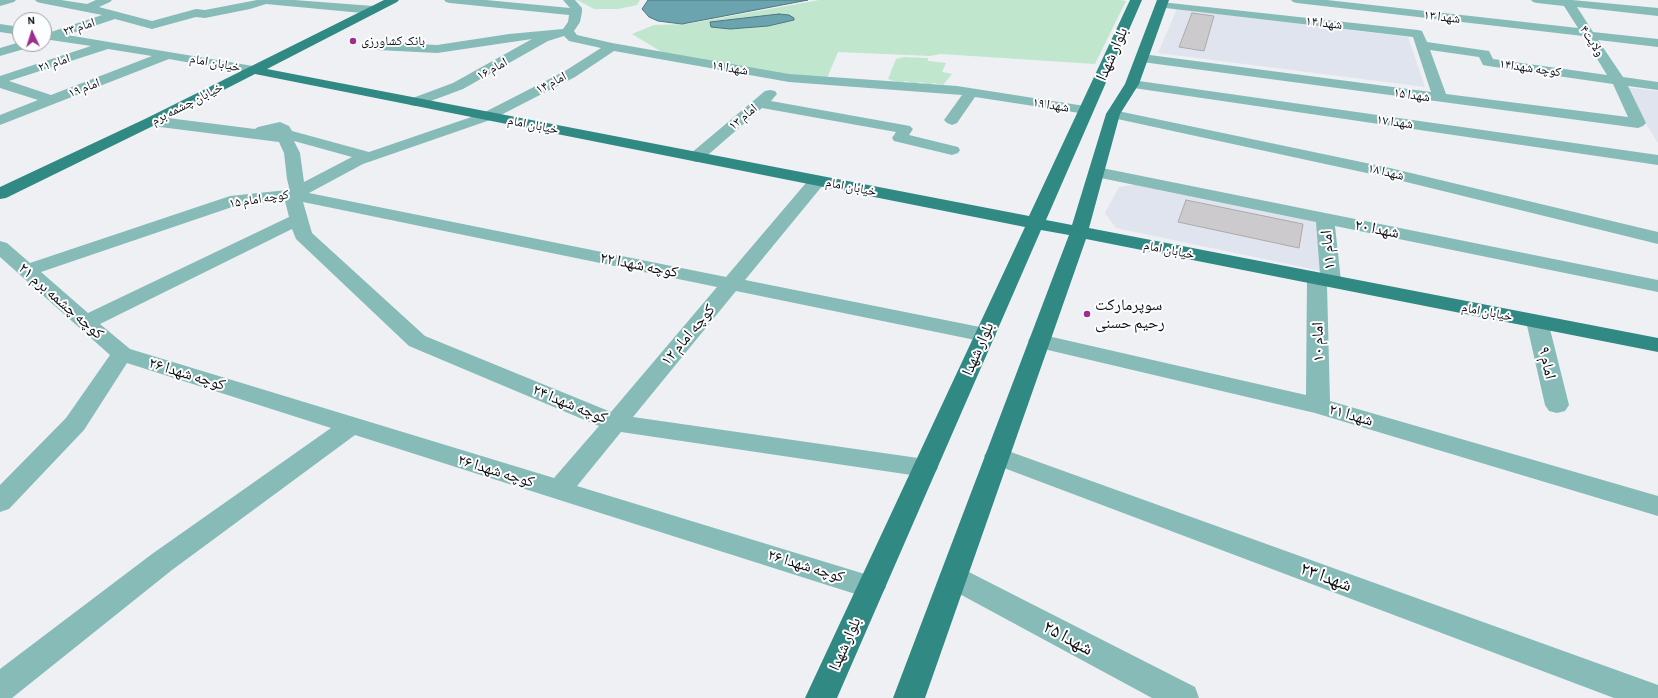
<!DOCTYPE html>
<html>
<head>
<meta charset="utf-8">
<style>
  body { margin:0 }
  #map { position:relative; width:1658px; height:698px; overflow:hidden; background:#eef0f4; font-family:"Alegreya Sans",sans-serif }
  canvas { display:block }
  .north { position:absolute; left:12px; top:12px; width:40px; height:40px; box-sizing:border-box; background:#fcfdff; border:1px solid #9d9e9f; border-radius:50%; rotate:356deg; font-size:11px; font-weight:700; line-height:16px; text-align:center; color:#0f0f10 }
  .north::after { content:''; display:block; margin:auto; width:14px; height:18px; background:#9e2e8d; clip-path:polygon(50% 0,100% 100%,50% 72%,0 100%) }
</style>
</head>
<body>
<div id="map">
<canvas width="1658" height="698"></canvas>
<div class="north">N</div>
</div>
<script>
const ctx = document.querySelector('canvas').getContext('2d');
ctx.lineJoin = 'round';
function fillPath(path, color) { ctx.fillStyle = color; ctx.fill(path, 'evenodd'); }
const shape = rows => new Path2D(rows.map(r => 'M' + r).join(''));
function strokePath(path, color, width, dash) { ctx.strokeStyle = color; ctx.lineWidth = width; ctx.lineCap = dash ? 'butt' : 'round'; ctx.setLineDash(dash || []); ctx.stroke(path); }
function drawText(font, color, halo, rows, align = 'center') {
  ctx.font = font + ' "Alegreya Sans","Noto Naskh Arabic",sans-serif'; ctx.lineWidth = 4; ctx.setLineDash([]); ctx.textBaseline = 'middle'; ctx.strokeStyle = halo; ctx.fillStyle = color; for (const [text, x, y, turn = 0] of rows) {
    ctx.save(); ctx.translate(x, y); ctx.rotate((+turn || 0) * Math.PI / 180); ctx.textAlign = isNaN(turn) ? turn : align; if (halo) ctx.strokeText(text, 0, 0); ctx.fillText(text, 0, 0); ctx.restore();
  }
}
const built = shape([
  [1177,9,1408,37,1425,87,1158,53],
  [1623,87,1658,91,1658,143],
  [1139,184,1322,222,1321,271,1116,228,1105,213,1119,187]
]);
const green = shape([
  [577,0,640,0,637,5,618,9,594,9],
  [819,0,1120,0,1126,1,1095,64,941,54,930,56,838,52,827,78,788,75,665,54,632,34,654,25,687,24],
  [904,57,928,58,928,61,946,63,942,72,952,74,943,85,933,83,931,85,920,82,915,84,906,81,900,83,888,79,896,59]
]);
const water = shape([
  [648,0,808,0,682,24,658,21,649,17,642,9,648,0],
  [779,14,789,15,794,18,794,20,768,26,730,29,711,27,710,22,779,14]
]);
const building = shape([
  [1192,13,1214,16,1204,51,1179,47,1192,13],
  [1186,200,1303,224,1299,248,1178,222,1186,200]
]);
const minor = shape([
  [0,0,16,0,14,2,0,6,0,0],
  [35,0,61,0,87,4,96,0,112,0,110,2,99,7,152,21,196,9,205,10,257,0,294,0,373,6,377,8,379,10,377,12,373,14,266,4,250,9,205,18,196,17,152,29,115,19,67,35,253,66,258,67,260,70,258,73,253,74,169,59,0,125,0,115,38,100,0,88,0,76,91,46,44,39,44,31,51,32,102,15,41,3,37,2,35,0],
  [108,49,152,56,51,95,9,81,108,49],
  [444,0,486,0,570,8,563,0,575,0,582,8,582,12,580,22,574,31,577,35,612,43,789,74,957,86,1091,107,1093,110,1091,113,1086,114,975,97,957,123,952,125,947,123,944,120,962,95,789,82,614,51,575,77,493,119,363,164,309,193,726,277,811,177,817,176,823,177,825,181,823,185,745,280,985,328,993,330,996,335,993,340,985,342,736,291,633,417,925,459,934,462,938,468,934,474,925,477,621,432,577,486,881,579,886,587,881,595,871,599,355,435,172,570,12,698,0,698,0,669,152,554,331,428,127,363,84,430,9,509,0,512,0,485,66,418,110,355,0,257,0,241,7,243,30,263,230,196,287,190,289,187,287,179,284,153,279,142,152,126,147,124,144,121,147,118,152,116,255,129,258,127,280,122,289,126,292,131,369,152,483,113,565,71,601,48,569,41,564,36,548,41,463,89,420,105,415,106,410,105,408,102,410,99,453,83,532,39,437,53,378,50,373,49,372,46,373,43,378,42,437,45,509,34,563,29,568,22,569,15,450,3,446,2,444,0],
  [294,141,352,157,304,182,300,153,294,141],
  [285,201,289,217,88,313,41,272,238,205,285,201],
  [303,202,717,287,611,412,425,336,312,233,303,202],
  [292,229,296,239,409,346,599,426,554,478,130,349,100,324,292,229],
  [1291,0,1327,0,1578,28,1564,6,1537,3,1533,2,1531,0,1572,0,1658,8,1658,16,1577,7,1593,32,1658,39,1658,47,1598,40,1623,77,1658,82,1658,90,1628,86,1646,123,1643,126,1638,128,1142,62,1137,61,1135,58,1137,55,1142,54,1431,92,1413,37,1157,7,1155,5,1157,3,1161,2,1418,30,1422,31,1427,42,1489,51,1493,59,1607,75,1583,36,1297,3,1293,2,1291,0],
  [1430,50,1479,57,1483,65,1488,66,1613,84,1628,117,1446,94,1430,50],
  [0,24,20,27,20,35,0,32,0,24],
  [20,42,20,44,32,44,31,47,0,56,0,48,20,42],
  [1132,80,1658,155,1658,165,1127,87,1125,84,1127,81,1132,80],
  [770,90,775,91,777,94,771,101,910,126,913,129,909,135,958,147,960,150,958,153,952,155,894,141,892,138,896,132,762,108,702,160,696,162,690,160,688,157,690,154,765,91,770,90],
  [1113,110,1390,168,1658,232,1658,244,1390,178,1108,117,1106,114,1108,111,1113,110],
  [1097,167,1658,280,1658,292,1335,226,1341,281,1338,285,1331,287,1327,286,1330,401,1658,496,1658,516,1315,413,1031,346,1028,341,1031,336,1039,334,1306,395,1307,279,1310,275,1320,274,1316,222,1091,176,1089,172,1091,168,1097,167],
  [1537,315,1544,317,1548,321,1569,405,1565,411,1557,413,1549,411,1545,405,1526,321,1530,317,1537,315],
  [997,447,1658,685,1658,698,1614,698,988,462,984,456,988,450,997,447],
  [953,565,963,569,1195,687,1199,698,1152,698,943,585,939,577,943,569,953,565]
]);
const major = shape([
  [384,0,399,0,397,2,267,69,1029,216,1130,0,1142,0,1046,220,1072,225,1106,114,1125,84,1157,0,1169,0,1139,84,1120,114,1089,228,1658,338,1658,352,1086,239,925,698,893,698,1069,235,1041,230,837,698,805,698,1025,227,255,74,157,124,6,198,0,199,0,187,147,118,384,0]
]);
const markers = [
  [353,41,4,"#9e2e8d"],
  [1087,314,4,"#9e2e8d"]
];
const farStreetnames = [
  ["شهدا ۱۳",1442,17,7],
  ["شهدا ۱۴",1324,23,7],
  ["امام ۲۳",79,27,-18],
  ["ولایت۴",1592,41,57],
  ["امام ۲۱",54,63,-18],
  ["خیابان امام",215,63,10],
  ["شهدا ۱۹",730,68,9],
  ["کوچه شهدا۱۴",1530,68,8],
  ["امام ۱۶",492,69,-29],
  ["امام ۱۴",551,83,-28],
  ["امام ۱۹",84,88,-21],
  ["شهدا ۱۵",1412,95,8],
  ["خیابان چشمه برم",187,104,-27],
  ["شهدا ۱۹",1051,105,9],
  ["امام ۱۳",743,117,-40],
  ["شهدا ۱۷",1395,122,8],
  ["خیابان امام",533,125,11],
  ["شهدا ۱۸",1386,172,13],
  ["خیابان امام",851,187,11],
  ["کوچه امام ۱۵",259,199,-9],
  ["خیابان امام",1169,250,11],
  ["خیابان امام",1487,312,11]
];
const farPoinames = [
  ["بانک کشاورزی",361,41]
];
const streetNames = [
  ["بلوار شهدا",1112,54,-66],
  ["شهدا ۲۰",1377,229,11],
  ["امام ۱۱",1328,250,-95],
  ["کوچه شهدا ۲۲",639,265,11],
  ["کوچه چشمه برم ۲۱",61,301,41],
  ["کوچه امام ۱۲",688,335,-50],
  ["امام ۱۰",1318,342,-91],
  ["بلوار شهدا",978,349,-66],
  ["امام ۹",1547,363,77],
  ["کوچه شهدا ۲۶",187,374,17],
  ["کوچه شهدا ۲۴",570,404,22],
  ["شهدا ۲۱",1351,415,16],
  ["کوچه شهدا ۲۶",496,471,17],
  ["کوچه شهدا ۲۶",806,566,17],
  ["بلوار شهدا",845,644,-66]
];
const poiNames = [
  ["سوپرمارکت",1095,305],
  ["رحیم حسنی",1095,323]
];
const nearStreetnames = [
  ["شهدا ۲۳",1326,577,20],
  ["شهدا ۲۵",1068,638,28]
];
fillPath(built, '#e0e4ee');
fillPath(green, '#c0e6cd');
fillPath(water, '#6ba3af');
strokePath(water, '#4f777f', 1);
fillPath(building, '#cdcacd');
strokePath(building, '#adaaad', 1);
fillPath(minor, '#87bbb7');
fillPath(major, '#318984');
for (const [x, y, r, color] of markers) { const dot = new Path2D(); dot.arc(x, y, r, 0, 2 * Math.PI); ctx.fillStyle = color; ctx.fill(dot); strokePath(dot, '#fcfdff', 1.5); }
drawText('13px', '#0f0f10', '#fcfdff', farStreetnames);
drawText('13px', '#0f0f10', '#fcfdff', farPoinames, 'left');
drawText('16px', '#0f0f10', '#fcfdff', streetNames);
drawText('16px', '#0f0f10', '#fcfdff', poiNames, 'left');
drawText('19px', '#0f0f10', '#fcfdff', nearStreetnames);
</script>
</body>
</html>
